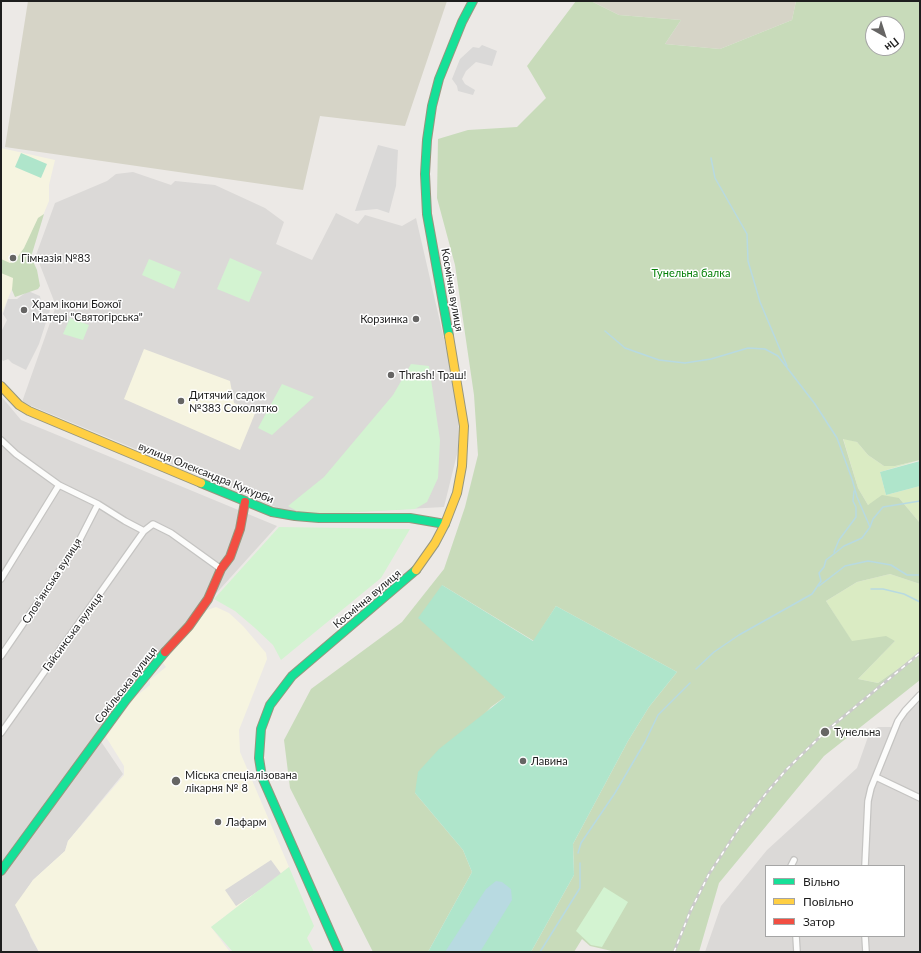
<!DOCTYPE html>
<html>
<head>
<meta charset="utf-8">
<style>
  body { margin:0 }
  #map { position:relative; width:921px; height:953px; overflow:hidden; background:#ece9e6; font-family:Lato,sans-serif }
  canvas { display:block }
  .frame { position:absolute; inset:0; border:2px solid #1e1e1e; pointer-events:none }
  .legend { position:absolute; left:765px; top:865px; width:140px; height:72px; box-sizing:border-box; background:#fff; border:1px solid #a5a5a5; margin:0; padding:5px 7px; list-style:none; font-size:12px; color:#1e1e1e }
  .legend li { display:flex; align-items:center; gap:8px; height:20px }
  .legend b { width:20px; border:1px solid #a5a5a5 }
  .north { position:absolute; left:865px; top:16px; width:40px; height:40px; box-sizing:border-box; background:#fff; border:1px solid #a5a5a5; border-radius:50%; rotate:141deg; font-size:11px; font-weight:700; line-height:16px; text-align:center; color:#1e1e1e }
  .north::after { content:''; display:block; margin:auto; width:14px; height:18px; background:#666564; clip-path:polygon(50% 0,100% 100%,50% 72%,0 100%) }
</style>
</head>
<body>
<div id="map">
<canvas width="921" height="953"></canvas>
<div class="frame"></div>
<ul class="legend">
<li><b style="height:5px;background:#16e098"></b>Вільно</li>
<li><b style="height:5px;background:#ffcf43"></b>Повільно</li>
<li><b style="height:5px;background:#f24e42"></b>Затор</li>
</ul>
<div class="north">Пн</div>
</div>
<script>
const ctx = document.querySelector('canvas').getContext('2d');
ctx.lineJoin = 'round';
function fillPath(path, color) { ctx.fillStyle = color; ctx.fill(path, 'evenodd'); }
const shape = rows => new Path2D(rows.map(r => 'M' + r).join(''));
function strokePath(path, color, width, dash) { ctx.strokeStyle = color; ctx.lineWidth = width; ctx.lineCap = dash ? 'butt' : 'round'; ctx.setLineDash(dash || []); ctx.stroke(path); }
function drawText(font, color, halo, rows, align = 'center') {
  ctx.font = font + ' Lato,sans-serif'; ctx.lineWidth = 3; ctx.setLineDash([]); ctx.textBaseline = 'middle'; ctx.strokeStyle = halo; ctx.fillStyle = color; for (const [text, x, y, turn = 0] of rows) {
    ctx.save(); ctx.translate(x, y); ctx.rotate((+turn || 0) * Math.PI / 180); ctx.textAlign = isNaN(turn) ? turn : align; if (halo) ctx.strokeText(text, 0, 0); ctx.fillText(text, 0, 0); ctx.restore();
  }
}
const residential = shape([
  [133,172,171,185,175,181,215,185,265,208,284,222,276,244,312,260,336,213,358,224,365,215,402,226,416,218,459,404,458,450,444,507,295,515,22,402,56,306,36,255,55,203,107,181,116,174],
  [1,396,21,420,277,526,212,598,100,740,123,774,68,841,65,851,33,880,25,892,30,936,39,952,1,952],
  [920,695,920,952,705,952,721,906,767,850,857,768,869,734,878,727,897,727,911,702],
  [766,866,904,866,904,936,766,936]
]);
const education = shape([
  [1,148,55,160,49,185,49,201,1,315],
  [144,349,230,381,234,403,256,411,240,450,124,399],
  [216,607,229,613,243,626,266,653,267,659,239,730,240,752,289,867,211,927,230,952,39,952,15,905,33,880,65,851,68,841,124,775,124,766,106,737,135,697,150,685,150,680,166,667,163,663,207,610]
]);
const religious = shape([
  [482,45,497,51,492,66,476,62,466,71,462,79,465,84,475,90,473,95,458,91,457,86,452,79,460,59,473,47,479,48],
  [378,145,398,150,396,186,389,213,377,209,355,211],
  [28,291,40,296,42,307,50,310,39,344,26,370,12,363,8,359,3,361,1,358,1,332,7,320,3,314,8,299,17,299],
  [271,860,282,875,236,906,225,890]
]);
const construction = shape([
  [28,1,447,1,405,126,320,116,303,190,5,147],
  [591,1,796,1,792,20,720,49,665,44,681,20,619,15]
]);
const grass = shape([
  [843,438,857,442,868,455,884,466,895,466,920,460,880,472,886,495,920,486,920,523,899,498,868,505,858,488],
  [890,574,920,584,920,653,878,683,858,679,895,641,869,640,852,642,826,601,857,582]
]);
const forest = shape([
  [576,1,591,1,619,15,681,20,665,44,720,49,792,20,796,1,920,1,920,460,895,466,884,466,868,455,857,442,843,439,858,488,868,505,882,495,899,498,920,523,920,584,890,574,857,582,826,601,852,641,886,636,895,641,858,679,878,683,920,653,920,680,824,756,719,883,699,952,616,952,590,946,582,939,574,952,531,952,574,875,573,844,628,741,649,707,677,672,556,606,534,641,442,585,505,697,491,707,415,793,463,850,472,872,428,952,373,952,290,788,284,740,311,689,402,622,444,569,465,507,478,455,474,395,455,265,437,198,438,139,468,130,517,127,546,98,527,66],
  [873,24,897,24,897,48,873,48],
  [44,214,31,257,37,270,40,286,38,289,15,297,12,290,13,278,1,273,1,259,10,263,14,262,24,248,38,218]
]);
const park = shape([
  [230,258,262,272,249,302,217,289],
  [149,259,181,272,174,289,142,275],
  [70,318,89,325,83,340,63,334],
  [411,364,429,366,440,440,438,478,427,502,415,509,304,515,288,506,324,477,393,395],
  [282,384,314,397,272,435,258,428],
  [279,527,410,529,381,578,281,660,273,645,255,628,235,611,214,599],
  [289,867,314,926,307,938,314,952,233,952,211,927],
  [604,887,628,902,602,947,591,945,576,931]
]);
const pitch = shape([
  [21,153,47,164,41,178,15,167],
  [920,461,920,486,886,495,880,472],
  [442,585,533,641,556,606,677,672,649,707,628,741,573,844,574,875,531,952,428,952,472,872,463,850,415,793,418,772,439,749,505,697,418,618]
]);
const water = shape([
  [496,881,502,882,511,889,512,900,480,952,445,952,486,889]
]);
const stream = shape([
  [711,158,715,178,747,234,748,261,760,302,787,366],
  [605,331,625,348,659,360,685,363,711,359,748,348,765,349,778,356,815,404,837,438,852,479,857,497,870,527],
  [834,552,839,540,856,517,856,507,853,501,854,491],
  [819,586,845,566,868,561,891,565,907,575,920,575],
  [871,589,883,589,904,594,920,602],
  [696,669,714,652,739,635,812,594,821,581,819,573,824,567,826,560,844,546,862,538,870,527,873,519,883,507,920,501],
  [578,853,581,843,615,793,645,742,658,715,690,683],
  [540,952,580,888,580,863]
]);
const street = shape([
  [1,440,16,454,59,485,98,504,125,521,144,531,153,524,171,533,221,569],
  [1,579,59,485],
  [1,656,77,545,98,504],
  [1,733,144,531],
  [876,777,920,798],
  [791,866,794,860],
  [865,866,868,801,871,788,898,721,905,711,920,695],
  [796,936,797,952],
  [865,936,866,952]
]);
const fast = shape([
  [449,336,427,214,425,174,427,140,432,106,439,79,462,22,473,1],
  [201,483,272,512,295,516,319,518,410,518,445,524],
  [1,871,126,700,165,652],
  [339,952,262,777,259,758,261,729,270,705,292,676,416,570]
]);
const slow = shape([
  [1,386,19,405,29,411,201,483],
  [416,570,435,543,445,524,457,493,462,466,464,426,449,336]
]);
const jam = shape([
  [165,652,189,626,208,599,221,569,230,557,240,529,245,502]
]);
const rail = shape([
  [674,952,690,912,709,874,741,825,768,791,787,769,825,732,920,653]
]);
const markers = [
  [13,258,4,"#666564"],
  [24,310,4,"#666564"],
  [416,319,4,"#666564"],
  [391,375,4,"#666564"],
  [181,401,4,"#666564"],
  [825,732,5,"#666564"],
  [523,761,4,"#666564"],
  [176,781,5,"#666564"],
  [218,822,4,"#666564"]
];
const poiNames = [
  ["Гімназія №83",21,258],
  ["Храм ікони Божої",32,304],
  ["Матері \"Святогірська\"",32,317],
  ["Корзинка",408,319,"right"],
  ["Thrash! Траш!",399,375],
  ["Дитячий садок",189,395],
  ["№383 Соколятко",189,408],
  ["Тунельна",834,732],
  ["Лавина",531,761],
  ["Міська спеціалізована",185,775],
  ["лікарня № 8",185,788],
  ["Лафарм",226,822]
];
const parkNames = [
  ["Тунельна балка",691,273]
];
const streetNames = [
  ["Космічна вулиця",452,290,80],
  ["вулиця Олександра Кукурби",206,473,22],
  ["Словʼянська вулиця",52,581,-57],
  ["Космічна вулиця",367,599,-40],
  ["Гайсинська вулиця",73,632,-54],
  ["Сокільська вулиця",126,685,-52]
];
fillPath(residential, '#dbd9d7');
fillPath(education, '#f6f4e0');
fillPath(religious, '#dad9d8');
fillPath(construction, '#d6d4c7');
fillPath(grass, '#daebc3');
fillPath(forest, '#c8dbba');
fillPath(park, '#d3f3d1');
fillPath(pitch, '#afe5cb');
fillPath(water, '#b8dae1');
strokePath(stream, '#b8dae1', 1.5);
strokePath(street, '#c5c4c2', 8);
strokePath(fast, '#96967d', 10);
strokePath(slow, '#96967d', 10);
strokePath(jam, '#96967d', 10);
strokePath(street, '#fcfcfb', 5.5);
strokePath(fast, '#16e098', 8);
strokePath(slow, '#ffcf43', 8);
strokePath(jam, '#f24e42', 8);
strokePath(rail, '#cacac9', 3);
strokePath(rail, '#fff', 1.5, [4.5]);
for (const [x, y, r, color] of markers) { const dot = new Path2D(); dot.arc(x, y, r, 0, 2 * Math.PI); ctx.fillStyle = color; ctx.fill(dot); strokePath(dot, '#fff', 1.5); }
drawText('11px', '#1e1e1e', '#fff', poiNames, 'left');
drawText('11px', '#07800a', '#fff', parkNames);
drawText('11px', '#1e1e1e', '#fff', streetNames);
</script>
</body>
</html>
